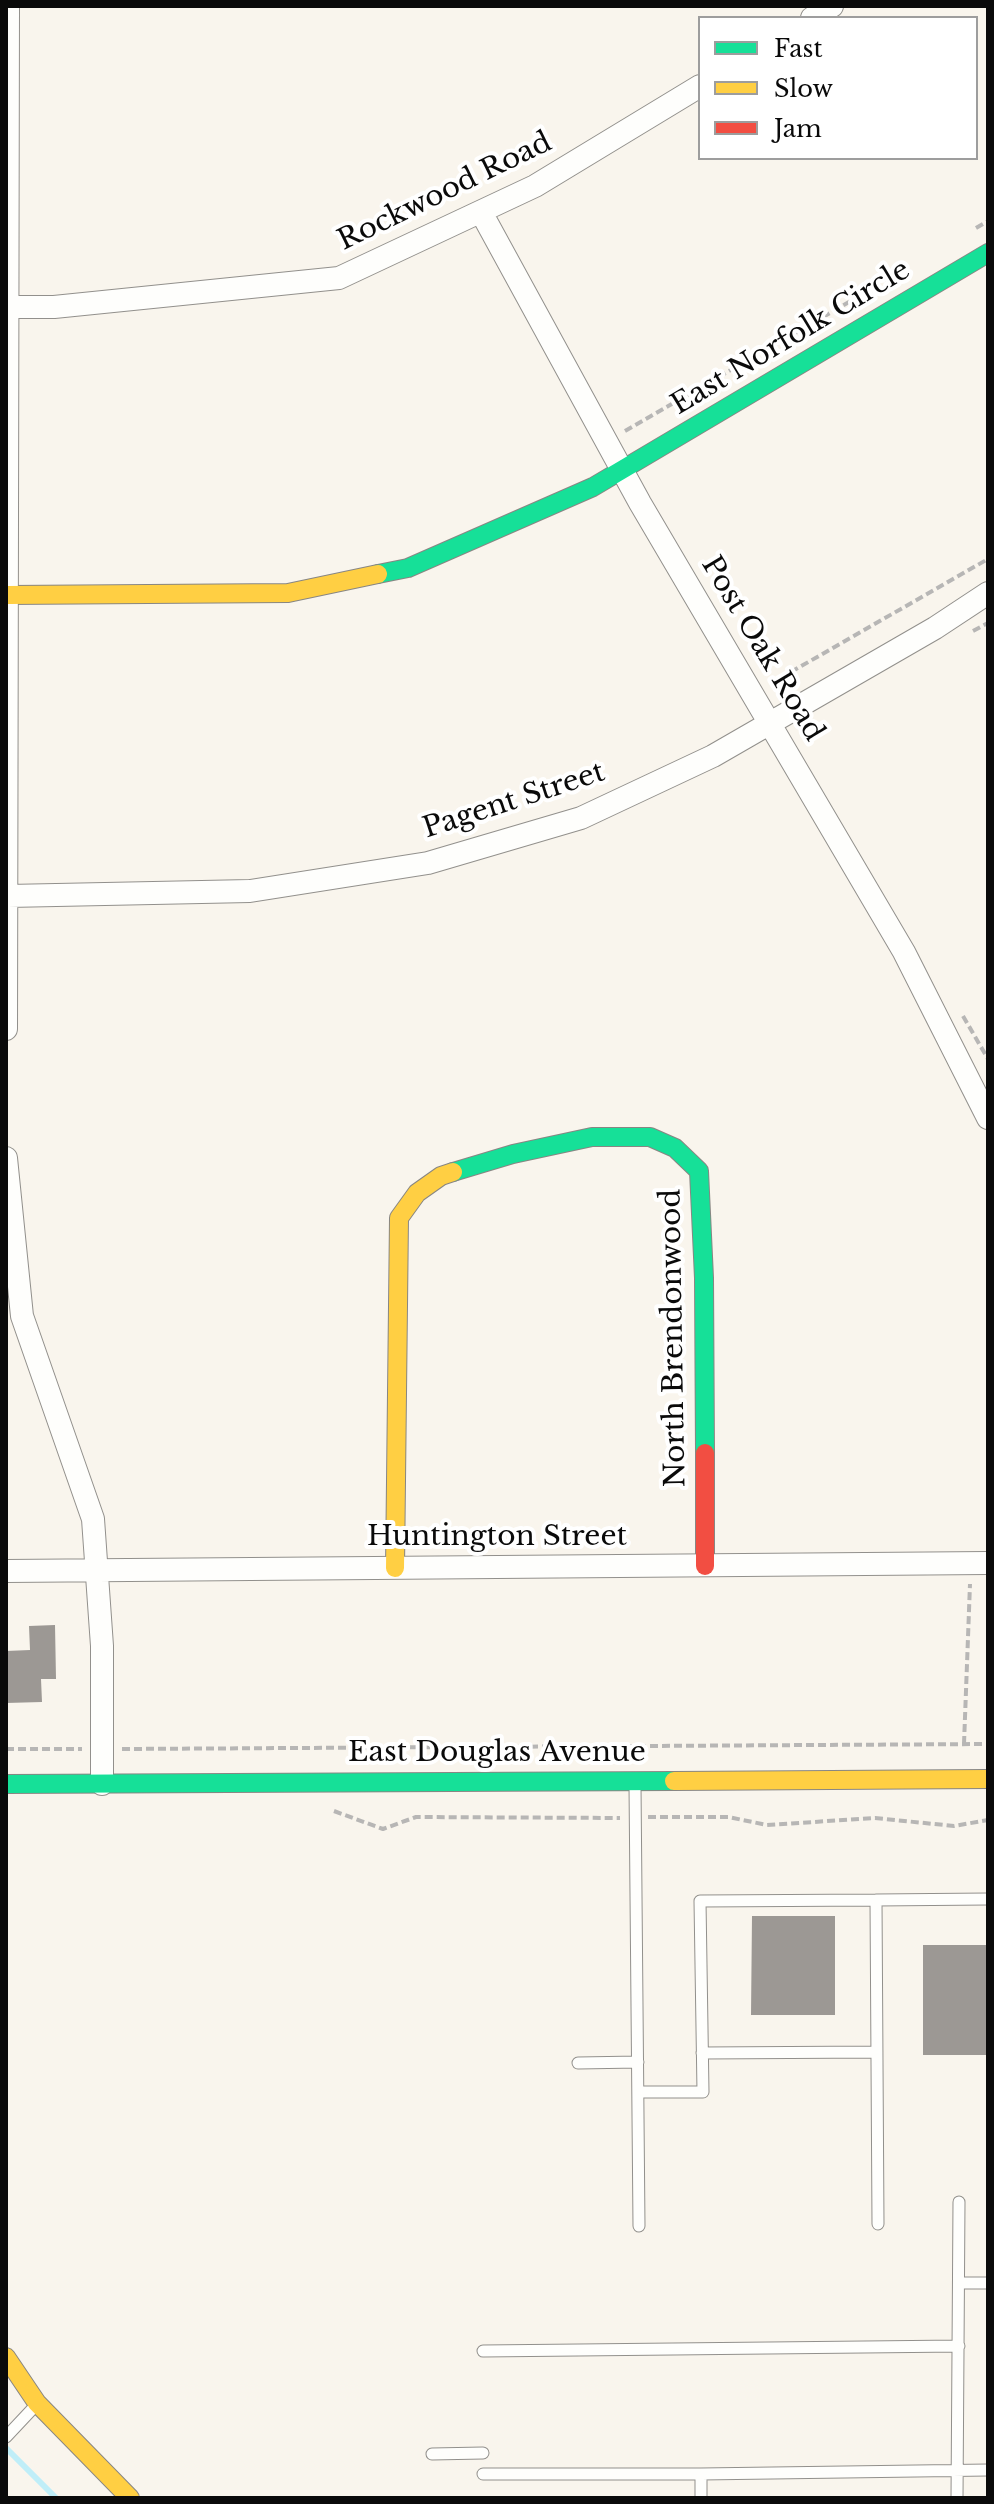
<!DOCTYPE html>
<html>
<head>
<meta charset="utf-8">
<style>
  body { margin:0 }
  #map { position:relative; width:994px; height:2504px; overflow:hidden; background:#f9f5ed; font-family:"Libre Baskerville",serif }
  canvas { display:block }
  .frame { position:absolute; inset:0; border:8px solid #0a0a0a; pointer-events:none }
  .legend { position:absolute; left:698px; top:16px; width:280px; height:144px; box-sizing:border-box; background:#fff; border:2px solid #9d9d9d; margin:0; padding:10px 14px; list-style:none; font-size:24px; color:#0a0a0a }
  .legend li { display:flex; align-items:center; gap:16px; height:40px }
  .legend b { width:40px; border:2px solid #9d9d9d }
</style>
</head>
<body>
<div id="map">
<canvas width="994" height="2504"></canvas>
<div class="frame"></div>
<ul class="legend">
<li><b style="height:10px;background:#16e098"></b>Fast</li>
<li><b style="height:10px;background:#ffcf43"></b>Slow</li>
<li><b style="height:10px;background:#f24e42"></b>Jam</li>
</ul>
</div>
<script>
const ctx = document.querySelector('canvas').getContext('2d');
ctx.lineJoin = 'round';
const shape = rows => new Path2D(rows.map(r => 'M' + r).join(''));
function strokePath(path, color, width, dash) { ctx.strokeStyle = color; ctx.lineWidth = width; ctx.lineCap = dash ? 'butt' : 'round'; ctx.setLineDash(dash || []); ctx.stroke(path); }
function fillPath(path, color) { ctx.fillStyle = color; ctx.fill(path, 'evenodd'); }
function drawText(font, color, halo, rows, align = 'center') {
  ctx.font = font + ' "Libre Baskerville",serif'; ctx.lineWidth = 8; ctx.setLineDash([]); ctx.textBaseline = 'middle'; ctx.strokeStyle = halo; ctx.fillStyle = color; for (const [text, x, y, turn = 0] of rows) {
    ctx.save(); ctx.translate(x, y); ctx.rotate((+turn || 0) * Math.PI / 180); ctx.textAlign = isNaN(turn) ? turn : align; if (halo) ctx.strokeText(text, 0, 0); ctx.fillText(text, 0, 0); ctx.restore();
  }
}
const stream = shape([
  [6,2448,56,2498]
]);
const building = shape([
  [55,1625,56,1679,41,1679,42,1702,6,1703,6,1651,30,1650,29,1626],
  [752,1916,835,1916,835,2015,751,2015],
  [923,1945,988,1945,988,2055,923,2055]
]);
const path = shape([
  [976,228,988,221],
  [625,431,868,291],
  [973,631,988,623],
  [770,684,988,559],
  [963,1016,988,1059],
  [964,1744,970,1584],
  [6,1749,82,1749],
  [122,1749,988,1744],
  [334,1811,383,1829,416,1817,620,1818],
  [648,1817,728,1817,767,1825,875,1818,954,1826,988,1820]
]);
const lane = shape([
  [635,1785,639,2226],
  [876,1900,988,1899],
  [702,2053,877,2052],
  [578,2063,638,2062],
  [638,2092,703,2092,700,1901,876,1900,878,2224],
  [959,2283,988,2283],
  [483,2351,959,2346],
  [6,2437,37,2404],
  [432,2454,483,2453],
  [483,2474,701,2474,701,2498],
  [701,2474,988,2470],
  [957,2498,959,2202]
]);
const street = shape([
  [812,18,832,6],
  [481,212,640,503,904,952,988,1118],
  [6,307,54,307,339,278,535,186,700,86],
  [8,896,250,891,428,863,581,818,713,756,935,628,988,593],
  [6,1029,8,6],
  [6,1158,22,1316,93,1519,102,1646,102,1784],
  [6,1571,988,1563]
]);
const fast = shape([
  [378,574,408,568,593,487,988,253],
  [453,1172,513,1154,592,1137,650,1137,675,1148,699,1171,704,1278,705,1453],
  [6,1784,674,1781]
]);
const slow = shape([
  [8,595,288,593,378,574],
  [395,1568,399,1218,417,1193,441,1176,453,1172],
  [674,1781,988,1779],
  [6,2357,37,2403,130,2498]
]);
const jam = shape([
  [705,1453,705,1566]
]);
const streetNames = [
  ["Rockwood Road",445,192,-26],
  ["East Norfolk Circle",791,338,-31],
  ["Post Oak Road",762,649,59],
  ["Pagent Street",514,801,-18],
  ["North Brendonwood",674,1338,-91],
  ["Huntington Street",497,1537],
  ["East Douglas Avenue",497,1753]
];
strokePath(stream, '#bfeef8', 6);
fillPath(building, '#9c9894');
strokePath(lane, '#92908c', 13);
strokePath(street, '#92908c', 24);
strokePath(fast, '#888683', 20);
strokePath(slow, '#888683', 20);
strokePath(jam, '#888683', 20);
strokePath(path, '#b7b6b5', 4, [8, 4]);
strokePath(lane, '#fefefc', 11);
strokePath(street, '#fefefc', 22);
strokePath(fast, '#16e098', 18);
strokePath(slow, '#ffcf43', 18);
strokePath(jam, '#f24e42', 18);
drawText('28px', '#0a0a0a', '#fff', streetNames);
</script>
</body>
</html>
